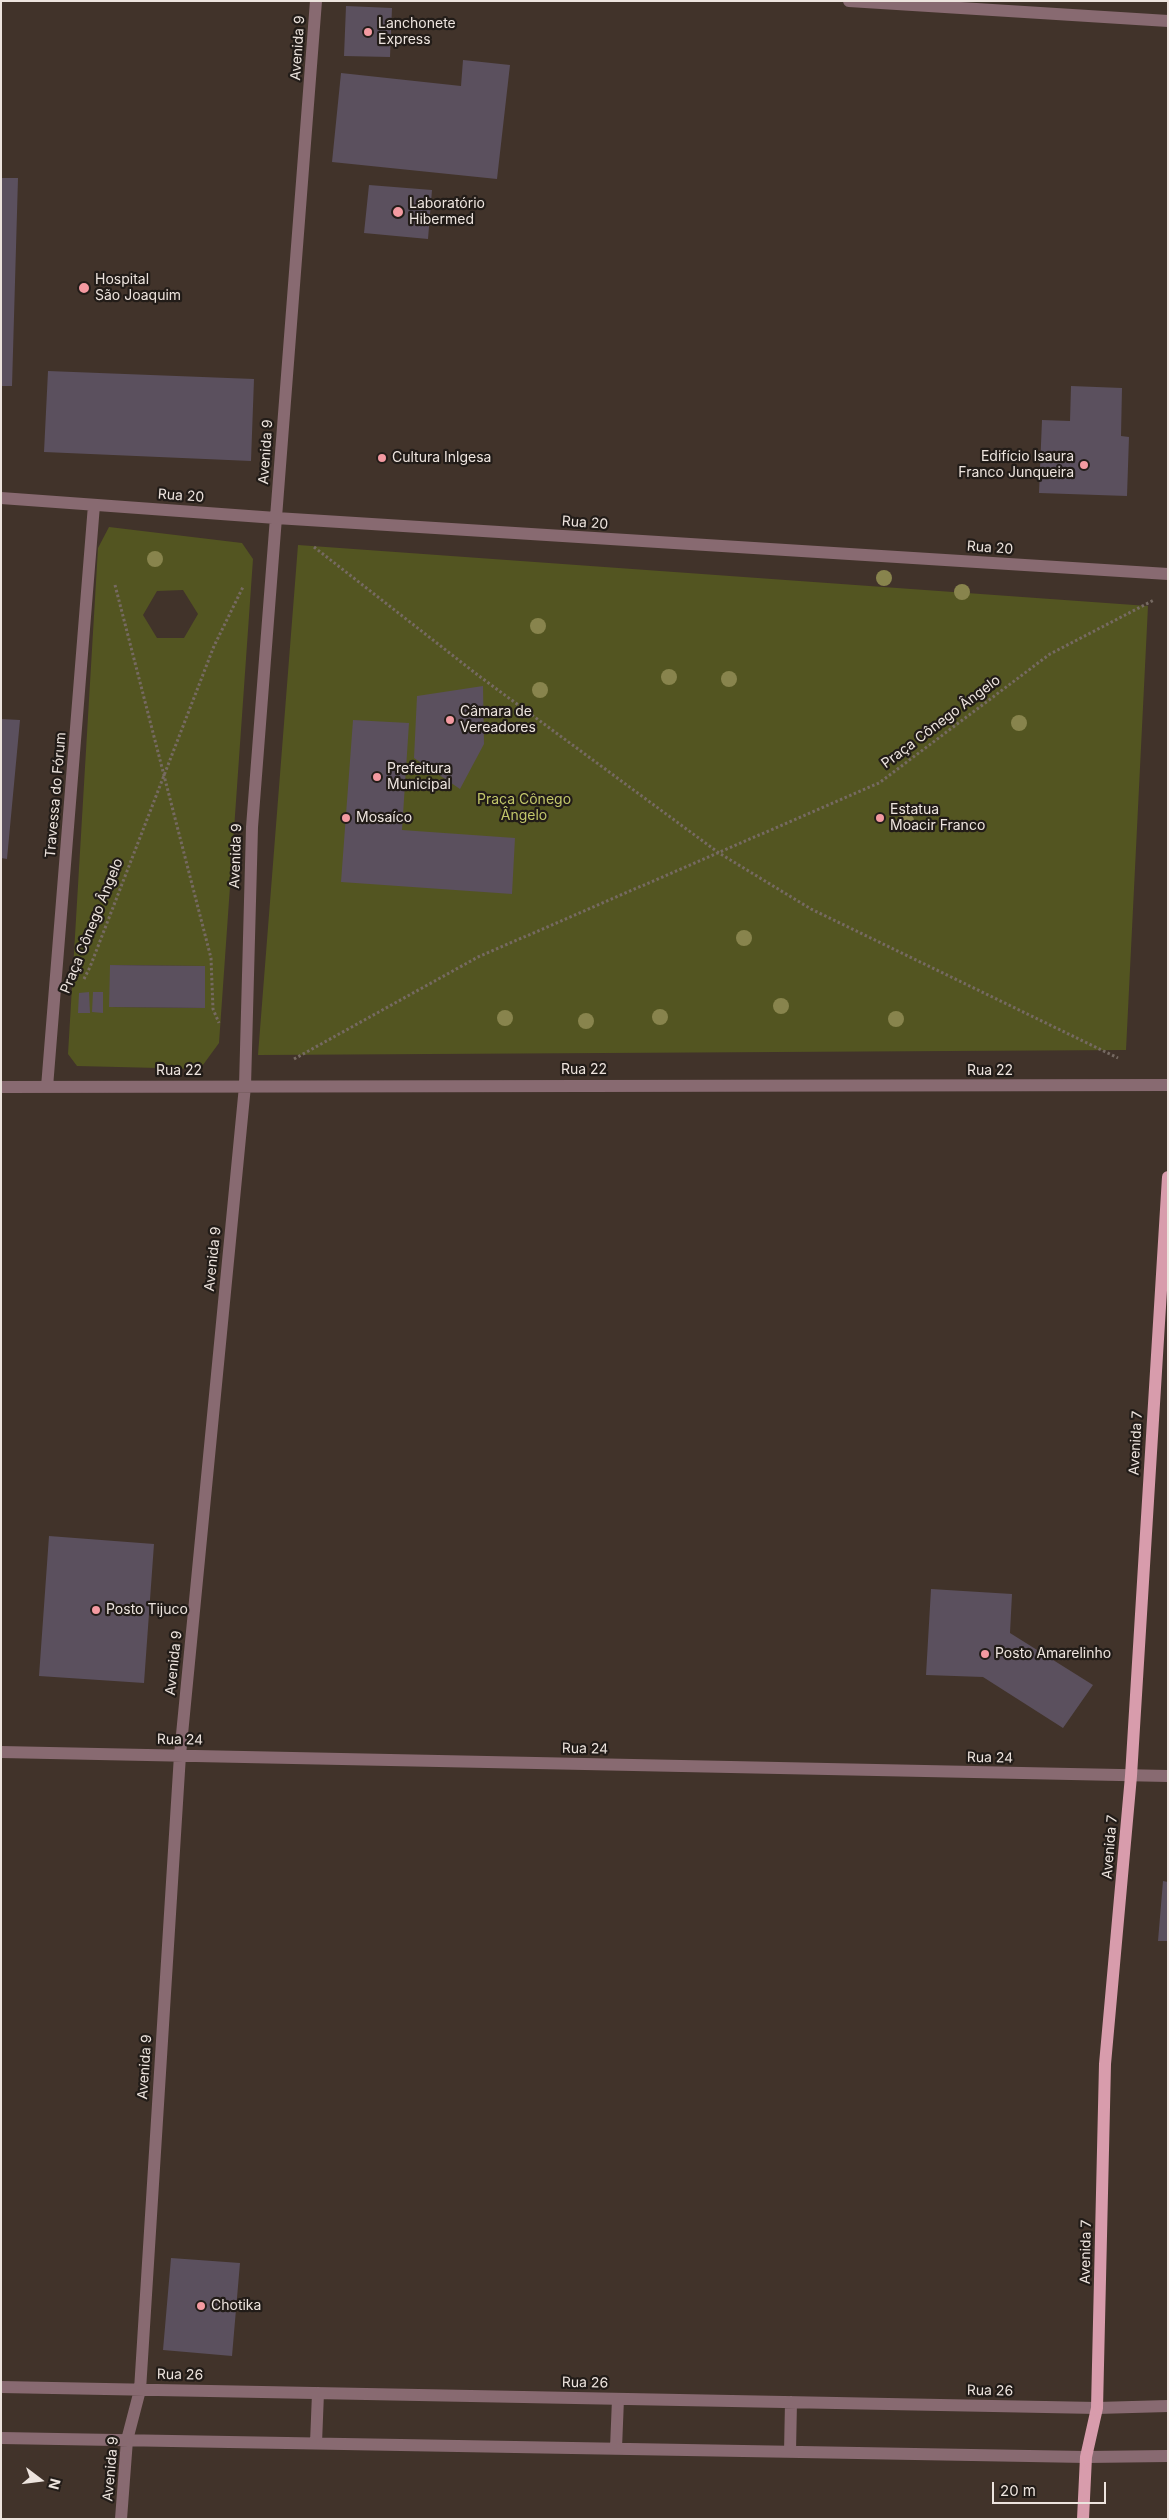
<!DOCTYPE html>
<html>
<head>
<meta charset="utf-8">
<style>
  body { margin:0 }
  #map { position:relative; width:1169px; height:2520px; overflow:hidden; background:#41332a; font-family:Inter,sans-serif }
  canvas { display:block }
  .frame { position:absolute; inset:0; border:2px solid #ede4de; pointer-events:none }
  .north { position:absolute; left:15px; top:2455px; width:50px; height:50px; -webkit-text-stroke:4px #221c18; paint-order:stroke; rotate:105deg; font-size:14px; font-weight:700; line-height:20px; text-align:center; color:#ede4de }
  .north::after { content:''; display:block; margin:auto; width:18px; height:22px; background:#ede4de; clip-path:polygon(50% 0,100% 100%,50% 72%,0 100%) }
  .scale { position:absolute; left:992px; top:2482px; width:114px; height:22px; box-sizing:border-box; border:2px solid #ede4de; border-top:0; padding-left:6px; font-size:15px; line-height:18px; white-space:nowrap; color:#ede4de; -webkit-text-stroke:4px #221c18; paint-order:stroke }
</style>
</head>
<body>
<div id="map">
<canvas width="1169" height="2520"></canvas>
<div class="frame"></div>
<div class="north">N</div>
<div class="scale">20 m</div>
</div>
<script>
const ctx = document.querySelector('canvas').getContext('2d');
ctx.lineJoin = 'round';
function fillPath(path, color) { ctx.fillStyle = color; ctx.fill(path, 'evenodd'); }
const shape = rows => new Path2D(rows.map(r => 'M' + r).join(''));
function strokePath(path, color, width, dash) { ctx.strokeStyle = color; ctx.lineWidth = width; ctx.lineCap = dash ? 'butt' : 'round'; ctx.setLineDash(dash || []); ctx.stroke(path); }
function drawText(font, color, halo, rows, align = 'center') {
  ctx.font = font + ' Inter,sans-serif'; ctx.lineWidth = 4.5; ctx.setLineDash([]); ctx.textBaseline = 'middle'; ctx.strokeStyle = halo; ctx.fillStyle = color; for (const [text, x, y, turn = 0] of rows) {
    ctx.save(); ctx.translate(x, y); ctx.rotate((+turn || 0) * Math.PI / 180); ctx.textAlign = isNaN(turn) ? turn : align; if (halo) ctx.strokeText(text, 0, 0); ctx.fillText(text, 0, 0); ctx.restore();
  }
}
const green = shape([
  [109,527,242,543,253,559,219,1043,200,1069,77,1066,68,1054,98,548],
  [183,590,198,614,184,638,157,638,143,615,157,591],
  [111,965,205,966,205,1008,110,1007],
  [298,545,1148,606,1126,1050,258,1055]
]);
const building = shape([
  [346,6,392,8,390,57,344,56],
  [463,60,510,65,497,179,332,162,341,73,461,86],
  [1,178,18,178,12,386,1,386],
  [369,185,432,190,428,239,364,233],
  [48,371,254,379,251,461,44,452],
  [1071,386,1122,388,1121,436,1129,437,1127,496,1039,493,1042,420,1070,421],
  [483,686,484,744,460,789,414,758,417,696],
  [1,719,20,720,7,859,1,858],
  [353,720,409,723,402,830,515,838,512,894,341,882],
  [110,965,205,966,205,1008,109,1007],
  [89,992,90,1013,78,1013,79,993],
  [93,992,103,992,103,1013,92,1012],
  [49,1536,154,1544,144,1683,39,1676],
  [931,1589,1012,1594,1010,1633,1093,1685,1063,1728,983,1677,926,1675],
  [1163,1881,1168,1882,1168,1941,1158,1941],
  [171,2258,240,2263,232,2356,163,2350]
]);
const path = shape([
  [314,547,479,676,719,853,811,909,1118,1058],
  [115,585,211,958,213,1009,219,1023],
  [84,979,90,967,214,646,243,587],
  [294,1059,478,957,879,783,1050,654,1154,600]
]);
const minor = shape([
  [849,1,1168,21],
  [1,498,276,518,1168,574],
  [1,1087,1168,1085],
  [47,1087,94,505],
  [1,1752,1168,1776],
  [1,2387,1097,2408,1168,2406],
  [1,2438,1086,2457,1168,2456],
  [316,2443,318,2393],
  [616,2448,618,2399],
  [790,2452,791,2402],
  [121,2519,127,2440,140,2390,180,1755,245,1086,252,827,316,1]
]);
const major = shape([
  [1083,2519,1086,2457,1097,2408,1105,2064,1131,1776,1168,1177]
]);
const trees = [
  [155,559],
  [884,578],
  [962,592],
  [538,626],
  [669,677],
  [729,679],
  [540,690],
  [1019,723],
  [906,821],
  [744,938],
  [781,1006],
  [660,1017],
  [505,1018],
  [896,1019],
  [586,1021]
];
const markers = [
  [368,32,5,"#f49aa1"],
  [398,212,6,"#f49aa1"],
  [84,288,6,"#f49aa1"],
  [382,458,5,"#f49aa1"],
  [1084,465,5,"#f49aa1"],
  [450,720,5,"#f49aa1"],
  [377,777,5,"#f49aa1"],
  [346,818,5,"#f49aa1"],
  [880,818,5,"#f49aa1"],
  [96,1610,5,"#f49aa1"],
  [985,1654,5,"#f49aa1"],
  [201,2306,5,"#f49aa1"]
];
const poiNames = [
  ["Lanchonete",378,24],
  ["Express",378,40],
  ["Laboratório",409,204],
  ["Hibermed",409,220],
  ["Hospital",95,280],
  ["São Joaquim",95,296],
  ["Edifício Isaura",1074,457,"right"],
  ["Franco Junqueira",1074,473,"right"],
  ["Cultura Inlgesa",392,458],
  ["Câmara de",460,712],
  ["Vereadores",460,728],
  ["Prefeitura",387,769],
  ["Municipal",387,785],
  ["Estatua",890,810],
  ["Moacir Franco",890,826],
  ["Mosaíco",356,818],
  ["Posto Tijuco",106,1610],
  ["Posto Amarelinho",995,1654],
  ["Chotika",211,2306]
];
const streetNames = [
  ["Avenida 9",298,48,-86],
  ["Avenida 9",266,452,-86],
  ["Rua 20",181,496,4],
  ["Rua 20",585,523,4],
  ["Rua 20",990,548,4],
  ["Praça Cônego Ângelo",941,722,-37],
  ["Travessa do Fórum",56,795,-85],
  ["Avenida 9",236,856,-88],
  ["Praça Cônego Ângelo",92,926,-68],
  ["Rua 22",584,1070],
  ["Rua 22",179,1071],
  ["Rua 22",990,1071],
  ["Avenida 9",213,1259,-84],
  ["Avenida 7",1136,1443,-87],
  ["Avenida 9",174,1663,-84],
  ["Rua 24",180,1740,1],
  ["Rua 24",585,1749,1],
  ["Rua 24",990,1758,1],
  ["Avenida 7",1110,1847,-85],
  ["Avenida 9",145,2067,-86],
  ["Avenida 7",1086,2252,-89],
  ["Rua 26",180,2375,1],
  ["Rua 26",585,2383,1],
  ["Rua 26",990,2391,1],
  ["Avenida 9",111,2469,-85]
];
const parkNames = [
  ["Praça Cônego",524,800],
  ["Ângelo",524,816]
];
fillPath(green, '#535521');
fillPath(building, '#5b505e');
strokePath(path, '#766a62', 3, [2.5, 2.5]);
strokePath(minor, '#886a71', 12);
strokePath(major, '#d89cac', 12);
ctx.fillStyle = '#88844d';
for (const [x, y] of trees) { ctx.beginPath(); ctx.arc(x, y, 8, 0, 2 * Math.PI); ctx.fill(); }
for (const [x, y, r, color] of markers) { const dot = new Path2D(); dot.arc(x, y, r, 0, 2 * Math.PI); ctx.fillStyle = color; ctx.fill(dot); strokePath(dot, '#221c18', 2); }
drawText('14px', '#ede4de', '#221c18', poiNames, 'left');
drawText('14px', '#ede4de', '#221c18', streetNames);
drawText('14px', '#c2c76a', '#221c18', parkNames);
</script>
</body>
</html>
